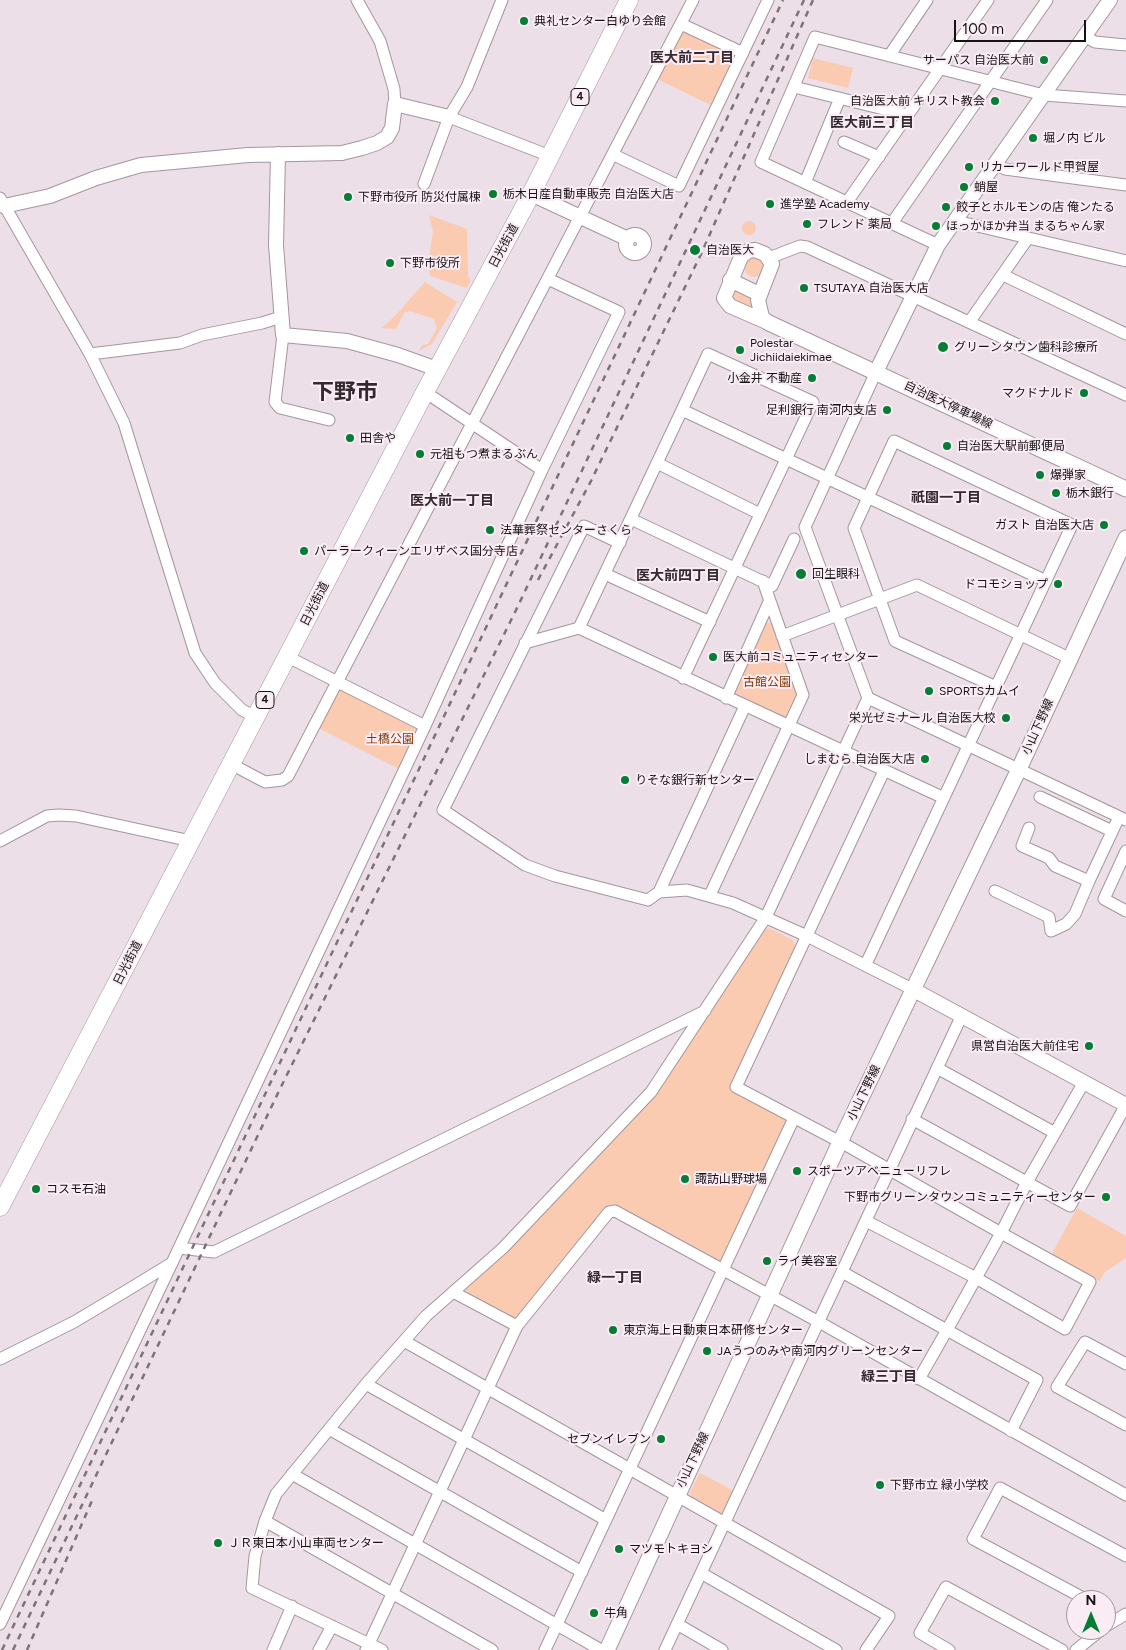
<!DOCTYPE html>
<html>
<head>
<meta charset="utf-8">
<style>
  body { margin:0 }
  #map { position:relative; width:1126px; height:1650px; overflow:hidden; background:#eddfe7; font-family:Figtree,sans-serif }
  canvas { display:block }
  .north { position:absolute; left:1066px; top:1590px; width:50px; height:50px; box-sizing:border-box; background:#faecf4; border:1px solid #9f959b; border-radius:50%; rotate:0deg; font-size:14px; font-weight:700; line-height:20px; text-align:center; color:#171215 }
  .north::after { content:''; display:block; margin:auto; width:18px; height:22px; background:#057d34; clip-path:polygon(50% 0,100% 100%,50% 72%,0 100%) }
  .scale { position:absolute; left:954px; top:20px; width:132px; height:22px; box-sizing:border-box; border:2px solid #171215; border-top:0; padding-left:6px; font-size:15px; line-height:18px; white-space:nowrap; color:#171215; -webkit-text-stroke:4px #faecf4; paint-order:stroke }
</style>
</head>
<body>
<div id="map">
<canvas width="1126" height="1650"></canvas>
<div class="north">N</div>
<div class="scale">100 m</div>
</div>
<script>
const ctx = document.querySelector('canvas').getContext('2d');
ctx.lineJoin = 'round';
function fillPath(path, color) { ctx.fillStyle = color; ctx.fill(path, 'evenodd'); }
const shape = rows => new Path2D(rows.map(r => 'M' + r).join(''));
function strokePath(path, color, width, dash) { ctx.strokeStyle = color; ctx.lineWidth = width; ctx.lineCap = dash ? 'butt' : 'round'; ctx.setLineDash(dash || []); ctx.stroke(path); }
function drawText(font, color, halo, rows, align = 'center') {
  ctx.font = font + ' Figtree,"Noto Sans JP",sans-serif'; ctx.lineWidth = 4; ctx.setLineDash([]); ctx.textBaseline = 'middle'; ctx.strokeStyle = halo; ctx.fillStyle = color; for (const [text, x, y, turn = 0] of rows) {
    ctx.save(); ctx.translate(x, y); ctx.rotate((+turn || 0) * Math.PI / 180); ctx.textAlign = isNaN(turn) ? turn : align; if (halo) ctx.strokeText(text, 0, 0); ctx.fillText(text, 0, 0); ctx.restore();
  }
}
const green = shape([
  [687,31,732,52,735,59,713,106,657,79,681,33],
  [813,58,853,68,848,88,808,78],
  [429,215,467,229,468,277,471,281,467,288,430,276,428,264,433,232],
  '742 228a7 7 0 1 1 14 0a7 7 0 1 1-14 0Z',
  '744 267a10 10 0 1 1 20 0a10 10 0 1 1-20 0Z',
  [425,282,457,302,432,344,419,351,422,345,428,344,437,328,434,319,410,311,404,313,396,329,381,328,394,317],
  [734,291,751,299,752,306,750,308,732,300,731,295],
  [765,623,772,623,799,695,788,717,782,719,736,698,734,691],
  [342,689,417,727,419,733,401,770,318,728,337,691],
  [769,928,793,940,795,946,731,1089,785,1118,787,1124,722,1260,716,1262,611,1204,519,1317,512,1319,467,1294,466,1287,621,1129,763,930],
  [1077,1208,1126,1236,1126,1258,1105,1272,1099,1281,1051,1255],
  [700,1473,736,1492,724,1512,718,1514,692,1499,690,1492]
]);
const minor = shape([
  [357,0,380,41,394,89,395,104],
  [681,24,743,53],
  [1084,36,1095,42,1126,45],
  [889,56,927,0],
  [794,87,908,115],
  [449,117,550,156],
  [844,142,879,157],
  [614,155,679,186,768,0],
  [995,164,1005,169,1126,185],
  [805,183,840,98],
  [424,184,449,117,467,87,502,0],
  [0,198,90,354,124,423,195,653,215,683,242,710,256,717],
  [847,202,988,0],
  [956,221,1126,261],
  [892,223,1047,0],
  [938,245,761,162,815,37,1044,95,1126,101],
  [769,258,800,246,807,247,1126,395],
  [1003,275,1126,334],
  [970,321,1028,238],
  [283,335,275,402,280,408,329,420],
  [90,354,180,343,202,335,262,323,281,317],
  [876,372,805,527,868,698,1126,820],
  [425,392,542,470],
  [682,410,708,354,813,402,683,678],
  [657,463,760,514],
  [631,519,772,586,794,539],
  [620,543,584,526,443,810,525,865,555,876,648,900,659,892,687,890,733,903,807,936,914,990],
  [605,574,710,622],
  [579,628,682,410,1046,581],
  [782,636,917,585,1069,658],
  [525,643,579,628,944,798],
  [288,657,425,726],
  [726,698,769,602],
  [231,764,265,782,282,780,288,776,693,0],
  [884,771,736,1087,846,1145,1001,1233,1027,1182,1084,1082],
  [1040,797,1112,831],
  [1029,828,1022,846,1049,858,1055,866,1089,881,1119,817],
  [0,841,47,816,59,815,76,816,191,841],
  [1126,851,1104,899,1126,911],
  [995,891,1049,917,1051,931,1066,924,1075,914,1089,881],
  [659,892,745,706],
  [710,895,803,695,763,581],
  [866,964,969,744,996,687,1072,525,894,441,854,528,895,641,996,687],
  [937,1068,1055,1133],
  [912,1119,1070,1206,1126,1105],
  [866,1221,976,1278,1065,1329,1090,1282,1001,1233,976,1278,947,1330,919,1379],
  [179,1248,425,726,542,470,619,312,548,279],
  [842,1272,1037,1380,1011,1431],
  [453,1292,517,1326],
  [404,1341,889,1616,866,1650],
  [0,1359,74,1322,126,1291,172,1263,179,1248,214,1252,705,1011],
  [1126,1364,1085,1342,1057,1387,1126,1425],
  [366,1384,606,1520],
  [329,1429,582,1572],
  [292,1474,601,1650],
  [265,1521,492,1650],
  [701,1573,836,1650],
  [1087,1600,973,1539,1000,1488,1126,1556],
  [0,1624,172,1263],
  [677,1624,722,1650],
  [1106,1626,1126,1614],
  [273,1650,292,1606],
  [319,1650,332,1626],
  [366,1650,517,1326,609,1212,615,1211,819,1322,1126,1495],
  [382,1650,252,1588,255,1556,265,1521,276,1494,366,1384,426,1316,503,1248,651,1092,766,917,868,698],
  [545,1650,794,1118],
  [665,1650,962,1015],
  [949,1650,920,1633,946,1587,1062,1650],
  [1076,1650,1101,1630]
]);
const tertiary = shape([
  [278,154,276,245,283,335,347,341,398,355,437,369],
  [531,194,628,239],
  [4,206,50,196,96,178,141,165,248,155,342,153,362,148,377,143,387,137,392,128,395,104,449,117],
  '626 244a9 9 0 1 1 18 0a9 9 0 1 1-18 0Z',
  [755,250,765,254,772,264,758,300,762,317,769,323,730,306,724,298,741,257,748,251,755,250],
  [730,280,759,294],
  [876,372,938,245,1110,0],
  [914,990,1126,1105]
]);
const secondary = shape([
  [769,323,1126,489],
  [607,1650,840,1142,1019,769,1126,538]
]);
const trunk = shape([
  [0,1207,425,392,531,194,629,0]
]);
const rail = shape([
  [538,580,591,481,702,252,813,0],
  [2,1650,783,0],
  [13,1650,278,1093,518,606,804,0],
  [27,1650,94,1496]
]);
const markers = [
  [524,21,5,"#057d34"],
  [1044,60,5,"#057d34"],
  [995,101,5,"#057d34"],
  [1033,138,5,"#057d34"],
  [969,167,5,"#057d34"],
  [964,187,5,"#057d34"],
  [493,194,5,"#057d34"],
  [348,197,5,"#057d34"],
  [770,204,5,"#057d34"],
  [946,207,5,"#057d34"],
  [807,224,5,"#057d34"],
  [936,226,5,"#057d34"],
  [695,250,6,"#057d34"],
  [390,263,5,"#057d34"],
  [804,288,5,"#057d34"],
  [943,347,6,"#057d34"],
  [740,350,5,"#057d34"],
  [812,378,5,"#057d34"],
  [1084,393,5,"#057d34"],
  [887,410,5,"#057d34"],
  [350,438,5,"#057d34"],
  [947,446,5,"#057d34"],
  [420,454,5,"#057d34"],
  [1040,475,5,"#057d34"],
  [1056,493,5,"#057d34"],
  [1104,525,5,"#057d34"],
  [490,530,5,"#057d34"],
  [304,551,5,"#057d34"],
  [801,574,6,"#057d34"],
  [1058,584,5,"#057d34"],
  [713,657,5,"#057d34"],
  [929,691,5,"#057d34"],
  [1006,718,5,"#057d34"],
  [925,759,5,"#057d34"],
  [625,780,5,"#057d34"],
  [1089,1046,5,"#057d34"],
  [797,1171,5,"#057d34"],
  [685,1179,5,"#057d34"],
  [36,1189,5,"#057d34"],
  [1106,1197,5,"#057d34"],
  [767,1261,5,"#057d34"],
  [613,1330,5,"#057d34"],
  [707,1351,5,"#057d34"],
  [661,1439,5,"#057d34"],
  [880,1485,5,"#057d34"],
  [218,1543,5,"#057d34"],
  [619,1549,5,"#057d34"],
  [594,1613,5,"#057d34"]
];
const shields = [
  [580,97,18],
  [265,700,18]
];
const shieldNames = [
  ["4",580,97],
  ["4",265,700]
];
const poiNames = [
  ["典礼センター白ゆり会館",534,21],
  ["サーパス 自治医大前",1034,60,"right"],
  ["自治医大前 キリスト教会",985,101,"right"],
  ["堀ノ内 ビル",1043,138],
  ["リカーワールド甲賀屋",979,167],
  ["蛸屋",974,187],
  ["栃木日産自動車販売 自治医大店",503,194],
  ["下野市役所 防災付属棟",358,197],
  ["進学塾 Academy",780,204],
  ["餃子とホルモンの店 俺ンたる",956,207],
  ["フレンド 薬局",817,224],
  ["ほっかほか弁当 まるちゃん家",946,226],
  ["自治医大",706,250],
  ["下野市役所",400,263],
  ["TSUTAYA 自治医大店",814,288],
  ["Polestar",750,343],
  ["Jichiidaiekimae",750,357],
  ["グリーンタウン歯科診療所",954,347],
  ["小金井 不動産",802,378,"right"],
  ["マクドナルド",1074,393,"right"],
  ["足利銀行 南河内支店",877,410,"right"],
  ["田舎や",360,438],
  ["自治医大駅前郵便局",957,446],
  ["元祖もつ煮まるぶん",430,454],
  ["爆弾家",1050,475],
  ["栃木銀行",1066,493],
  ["ガスト 自治医大店",1094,525,"right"],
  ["法華葬祭センターさくら",500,530],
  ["パーラークィーンエリザベス国分寺店",314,551],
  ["回生眼科",812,574],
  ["ドコモショップ",1048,584,"right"],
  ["医大前コミュニティセンター",723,657],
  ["SPORTSカムイ",939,691],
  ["栄光ゼミナール 自治医大校",996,718,"right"],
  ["しまむら 自治医大店",915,759,"right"],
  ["りそな銀行新センター",635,780],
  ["県営自治医大前住宅",1079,1046,"right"],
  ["スポーツアベニューリフレ",807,1171],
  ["諏訪山野球場",695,1179],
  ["コスモ石油",46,1189],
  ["下野市グリーンタウンコミュニティーセンター",1096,1197,"right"],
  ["ライ美容室",777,1261],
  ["東京海上日動東日本研修センター",623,1330],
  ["JAうつのみや南河内グリーンセンター",717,1351],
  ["セブンイレブン",651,1439,"right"],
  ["下野市立 緑小学校",890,1485],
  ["ＪＲ東日本小山車両センター",228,1543],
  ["マツモトキヨシ",629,1549],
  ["牛角",604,1613]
];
const streetNames = [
  ["日光街道",504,246,-62],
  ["自治医大停車場線",948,405,25],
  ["日光街道",315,604,-63],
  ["小山下野線",1038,727,-66],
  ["日光街道",128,963,-63],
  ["小山下野線",864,1093,-64],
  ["小山下野線",693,1460,-65]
];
const parkNames = [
  ["古館公園",767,682],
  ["土橋公園",390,739]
];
const neighbourhoodNames = [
  ["医大前二丁目",692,58],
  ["医大前三丁目",872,123],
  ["祇園一丁目",946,498],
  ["医大前一丁目",452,501],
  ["医大前四丁目",678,576],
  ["緑一丁目",615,1278],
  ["緑三丁目",889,1377]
];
const townNames = [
  ["下野市",345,393]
];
fillPath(green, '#facab1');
strokePath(minor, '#a3969d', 13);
strokePath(tertiary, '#a3969d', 16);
strokePath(secondary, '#a3969d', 17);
strokePath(trunk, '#a3969d', 19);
strokePath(minor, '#fff', 11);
strokePath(tertiary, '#fff', 14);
strokePath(secondary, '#fff', 15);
strokePath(trunk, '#fff', 18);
strokePath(rail, '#7c7278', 2.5, [6, 6]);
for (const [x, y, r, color] of markers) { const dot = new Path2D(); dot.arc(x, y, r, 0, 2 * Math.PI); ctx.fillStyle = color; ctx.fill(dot); strokePath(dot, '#faecf4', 2); }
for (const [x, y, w] of shields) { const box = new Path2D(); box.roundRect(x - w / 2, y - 8.5, w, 17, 4); ctx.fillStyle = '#faecf4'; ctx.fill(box); strokePath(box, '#171215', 1); }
drawText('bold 11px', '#171215', null, shieldNames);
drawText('12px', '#171215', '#faecf4', poiNames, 'left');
drawText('12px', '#171215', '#faecf4', streetNames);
drawText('12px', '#813a07', '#faecf4', parkNames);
drawText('bold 14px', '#33292f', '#faecf4', neighbourhoodNames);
drawText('bold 22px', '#33292f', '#faecf4', townNames);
</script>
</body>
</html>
